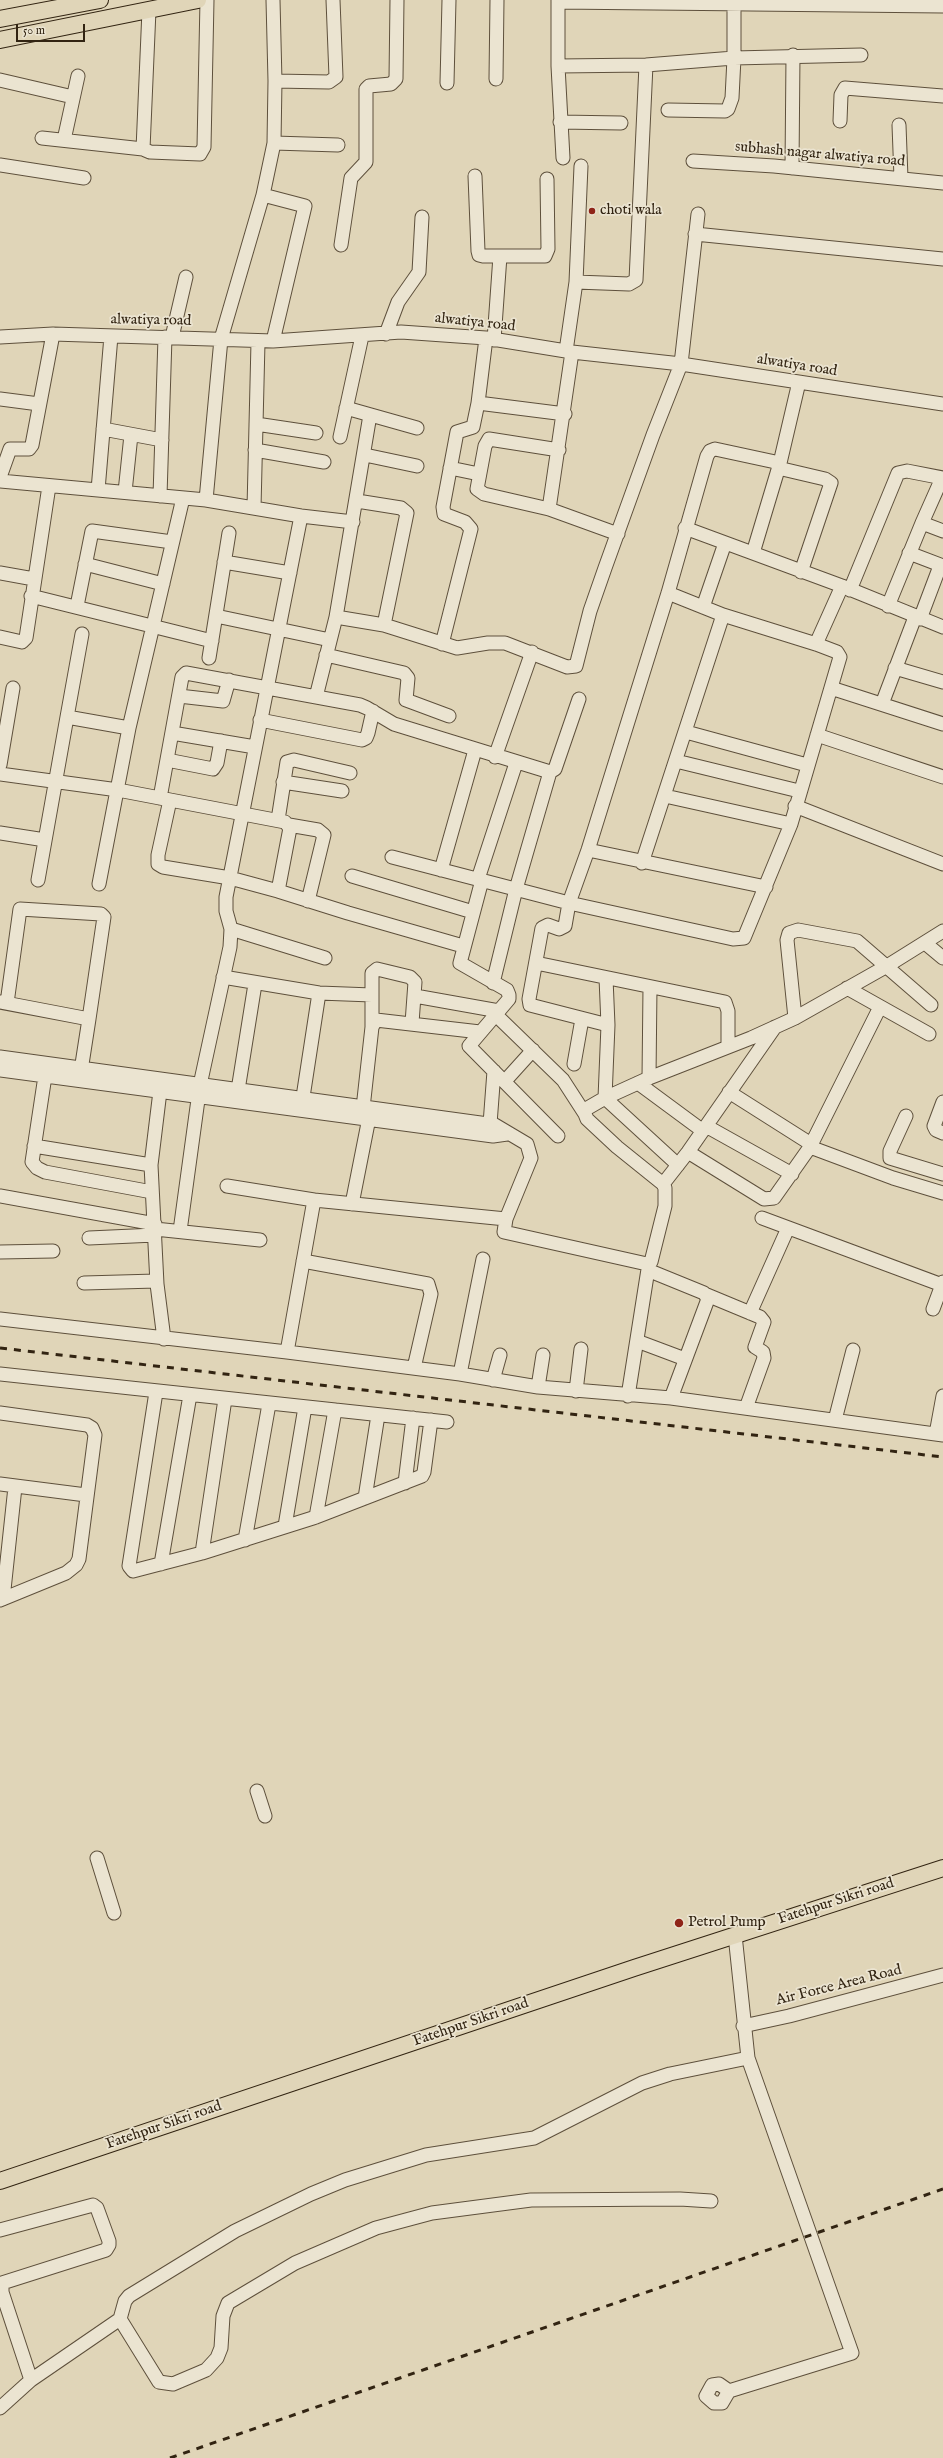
<!DOCTYPE html>
<html>
<head>
<meta charset="utf-8">
<style>
  body { margin:0 }
  #map { position:relative; width:943px; height:2458px; overflow:hidden; background:#e0d5b8; font-family:"IM FELL English",serif }
  canvas { display:block }
  .scale { position:absolute; left:16px; top:24px; width:69px; height:18px; box-sizing:border-box; border:2px solid #322412; border-top:0; padding-left:5px; font-size:12px; line-height:14px; white-space:nowrap; color:#322412; -webkit-text-stroke:3px #ebe4d1; paint-order:stroke }
</style>
</head>
<body>
<div id="map">
<canvas width="943" height="2458"></canvas>
<div class="scale">50 m</div>
</div>
<script>
const ctx = document.querySelector('canvas').getContext('2d');
ctx.lineJoin = 'round';
const shape = rows => new Path2D(rows.map(r => 'M' + r).join(''));
function strokePath(path, color, width, dash) { ctx.strokeStyle = color; ctx.lineWidth = width; ctx.lineCap = dash ? 'butt' : 'round'; ctx.setLineDash(dash || []); ctx.stroke(path); }
function drawText(font, color, halo, rows, align = 'center') {
  ctx.font = font + ' "IM FELL English",serif'; ctx.lineWidth = 3.5; ctx.setLineDash([]); ctx.textBaseline = 'middle'; ctx.strokeStyle = halo; ctx.fillStyle = color; for (const [text, x, y, turn = 0] of rows) {
    ctx.save(); ctx.translate(x, y); ctx.rotate((+turn || 0) * Math.PI / 180); ctx.textAlign = isNaN(turn) ? turn : align; if (halo) ctx.strokeText(text, 0, 0); ctx.fillText(text, 0, 0); ctx.restore();
  }
}
const minor = shape([
  [558,0,558,66,563,158],
  [558,2,943,6],
  [149,10,143,149,150,152,200,154,204,147,207,0],
  [558,66,646,65,734,58,861,55],
  [496,79,497,0],
  [0,80,73,97],
  [275,81,329,82,336,77,333,0],
  [447,83,449,0],
  [668,110,725,111,728,109,732,98,734,58,734,0],
  [840,121,841,95,845,88,943,96],
  [560,122,621,123],
  [899,125,901,178],
  [42,138,143,149],
  [64,140,78,76],
  [274,143,338,145],
  [693,161,774,166,943,183],
  [0,165,84,178],
  [792,168,793,55],
  [475,176,478,251,479,255,483,256,545,256,548,249,547,179],
  [263,195,305,206,273,341],
  [695,234,943,259],
  [341,245,351,178,366,162,366,89,369,86,391,84,396,79,397,0],
  [576,282,629,284,636,280,646,65],
  [386,334,398,302,419,272,422,217],
  [0,337,53,334,273,341,401,332,486,338,572,352,681,364,943,404],
  [172,337,186,277],
  [486,338,478,403,565,414],
  [494,340,500,256],
  [566,351,576,282,581,166],
  [0,399,39,404],
  [346,408,417,428],
  [256,424,316,433],
  [103,429,162,440],
  [340,437,362,336],
  [255,450,324,462],
  [559,450,489,439,485,446,477,489,484,494,549,509,618,534],
  [365,455,417,466],
  [450,468,479,474],
  [778,468,825,479,831,483,801,572],
  [0,477,10,449,29,449,32,445,53,334],
  [0,481,206,500,301,516,353,522],
  [98,490,111,336],
  [125,492,131,435],
  [160,496,165,337],
  [206,500,221,339,263,195,274,143,275,81,273,0],
  [357,501,401,508,407,513,384,625],
  [254,508,258,342],
  [549,509,572,352],
  [922,523,942,478],
  [685,528,842,586,943,627],
  [753,553,780,463,799,382],
  [909,553,943,566],
  [224,562,290,573],
  [85,564,163,584],
  [0,573,34,579],
  [850,590,898,473,907,471,943,478],
  [31,596,212,641],
  [77,606,92,531,172,542],
  [888,606,922,523,943,531],
  [703,607,725,543],
  [216,616,330,640],
  [336,617,384,625,457,648,488,643,505,643,567,667,576,666,590,611,605,568,653,435,681,364,698,214],
  [920,619,940,566],
  [0,637,22,642,26,638,49,486],
  [442,644,471,529,465,522,444,514,443,507,457,432,473,427,478,403],
  [816,644,842,586],
  [326,655,404,673,408,678,406,700,449,716],
  [209,658,229,533],
  [895,668,943,682],
  [831,688,943,724],
  [179,696,223,701,229,680],
  [316,697,336,617,370,415],
  [882,704,915,617],
  [67,717,82,634],
  [260,720,362,740,366,738,368,733,373,711],
  [686,732,807,765],
  [172,733,255,747],
  [817,735,943,777],
  [495,757,532,652],
  [167,760,213,769,217,763,221,741],
  [676,761,799,791],
  [0,765,13,688],
  [0,774,118,790,285,822,290,828,278,891],
  [283,782,342,791],
  [665,796,791,824],
  [160,798,182,677,186,673,360,705,367,708,394,724,550,772,555,769,579,699],
  [170,800,158,855,158,864,163,867,230,878,278,891,348,913,463,946],
  [795,806,943,864],
  [278,820,287,762,294,760,350,773],
  [289,825,318,830,324,835,308,901],
  [0,833,45,840],
  [588,850,766,887],
  [392,857,569,903,733,939,744,938,791,824,840,657,837,652,816,644,723,615,668,593],
  [642,863,723,615],
  [441,870,475,750],
  [352,876,473,912],
  [478,879,516,763],
  [38,880,67,717,129,728],
  [482,880,460,963,507,990,509,995,509,999,469,1046,558,1136],
  [99,884,129,728,183,498],
  [231,929,325,958],
  [925,943,943,958],
  [536,963,725,1002,728,1011,728,1046],
  [223,977,319,993,372,995],
  [606,978,608,1025,605,1098,678,1165],
  [493,983,516,889,550,772],
  [847,988,929,1034],
  [415,996,499,1011],
  [0,1002,89,1019,80,1077],
  [7,1003,20,909,101,914,104,917,89,1019],
  [496,1015,563,1080,585,1114],
  [795,1018,787,940,789,933,798,930,857,941,931,1005],
  [608,1025,530,1005,529,999,542,928,548,925,559,929,565,926,569,903,588,850,668,593,707,456,710,451,715,449,780,463],
  [372,1027,372,973,377,969,410,977,415,982,412,1023],
  [0,1057,495,1125,527,1144,531,1158,506,1219,504,1232,647,1264,651,1262,665,1206,665,1188,663,1184,617,1147,587,1119,585,1114,586,1109,605,1098,649,1078,751,1038,795,1018,887,966,943,931],
  [574,1064,582,1019],
  [0,1070,493,1136,507,1134],
  [45,1076,32,1162,37,1168,45,1172,152,1192],
  [649,1078,650,987],
  [505,1081,533,1050],
  [161,1083,151,1165,157,1284,164,1339],
  [638,1083,703,1131],
  [238,1090,255,984],
  [729,1092,811,1144],
  [303,1097,319,993],
  [943,1102,934,1126,936,1130,943,1133],
  [363,1108,372,1027,376,1020,480,1032],
  [906,1116,890,1151,890,1158,943,1174],
  [490,1124,494,1071],
  [706,1126,792,1174],
  [34,1146,151,1165],
  [810,1147,893,1178,943,1193],
  [688,1152,764,1199,774,1198,810,1147,880,1007],
  [663,1184,688,1152,775,1027],
  [227,1186,314,1200,506,1219],
  [0,1196,155,1224],
  [352,1204,370,1113],
  [762,1218,942,1285],
  [155,1229,260,1240],
  [180,1231,200,1085,230,947,231,929,226,911,226,897,301,516],
  [89,1238,155,1235],
  [0,1252,53,1251],
  [303,1261,428,1284,431,1294,414,1368],
  [650,1271,704,1293,708,1299,671,1398],
  [84,1283,156,1281],
  [707,1295,760,1317,764,1322,755,1347,763,1352,764,1358,746,1408],
  [933,1309,943,1282],
  [750,1313,788,1228],
  [0,1319,287,1352,460,1374,538,1387,671,1398,943,1435],
  [637,1341,685,1359],
  [287,1352,314,1200],
  [0,1374,447,1422],
  [460,1374,483,1259],
  [493,1380,500,1355],
  [538,1387,543,1355],
  [576,1391,581,1349],
  [156,1392,129,1566,133,1571,202,1553,316,1517,422,1476,424,1472,431,1420],
  [628,1396,649,1263],
  [0,1413,87,1425,92,1428,95,1435,79,1559,76,1565,66,1573,0,1600],
  [835,1420,853,1350],
  [936,1434,943,1396],
  [405,1483,413,1418],
  [0,1484,86,1495],
  [365,1498,378,1415],
  [316,1517,335,1410],
  [285,1526,305,1407],
  [245,1540,269,1404],
  [202,1553,225,1399],
  [161,1564,190,1395],
  [3,1599,15,1487],
  [257,1791,265,1816],
  [97,1858,114,1913],
  [743,2026,789,2016,943,1975],
  [711,2201,680,2199,531,2200,432,2213,376,2228,295,2263,228,2303,223,2316,221,2348,217,2358,206,2370,173,2384,159,2382,120,2319,125,2301,129,2296,235,2231,311,2194,345,2180,426,2155,534,2138,642,2083,670,2074,748,2058],
  [0,2230,93,2205,97,2208,109,2241,109,2245,106,2250,2,2283,2,2292,31,2380],
  [729,2391,722,2403,714,2403,706,2396,712,2385,719,2384,729,2391,852,2353,748,2058,735,1935],
  [0,2408,31,2380,120,2319]
]);
const major = shape([
  [0,19,100,0],
  [0,40,198,0],
  [0,2181,634,1968,943,1868]
]);
const rail = shape([
  [0,1348,943,1457],
  [170,2458,943,2189]
]);
const markers = [
  [592,211,4,"#8f2418"],
  [679,1923,5,"#8f2418"]
];
const streetNames = [
  ["subhash nagar alwatiya road",820,155,5],
  ["alwatiya road",151,321,1],
  ["alwatiya road",475,323,6],
  ["alwatiya road",797,366,9],
  ["Fatehpur Sikri road",836,1902,-18],
  ["Air Force Area Road",839,1986,-14],
  ["Fatehpur Sikri road",471,2023,-19],
  ["Fatehpur Sikri road",164,2126,-19]
];
const poiNames = [
  ["choti wala",600,211],
  ["Petrol Pump",688,1923]
];
strokePath(minor, '#5e503c', 15);
strokePath(major, '#322412', 18);
strokePath(minor, '#ebe4d1', 13);
strokePath(major, '#e0d5b8', 16);
strokePath(rail, '#322412', 3, [7, 7]);
for (const [x, y, r, color] of markers) { const dot = new Path2D(); dot.arc(x, y, r, 0, 2 * Math.PI); ctx.fillStyle = color; ctx.fill(dot); strokePath(dot, '#ebe4d1', 1.5); }
drawText('15px', '#322412', '#ebe4d1', streetNames);
drawText('15px', '#322412', '#ebe4d1', poiNames, 'left');
</script>
</body>
</html>
